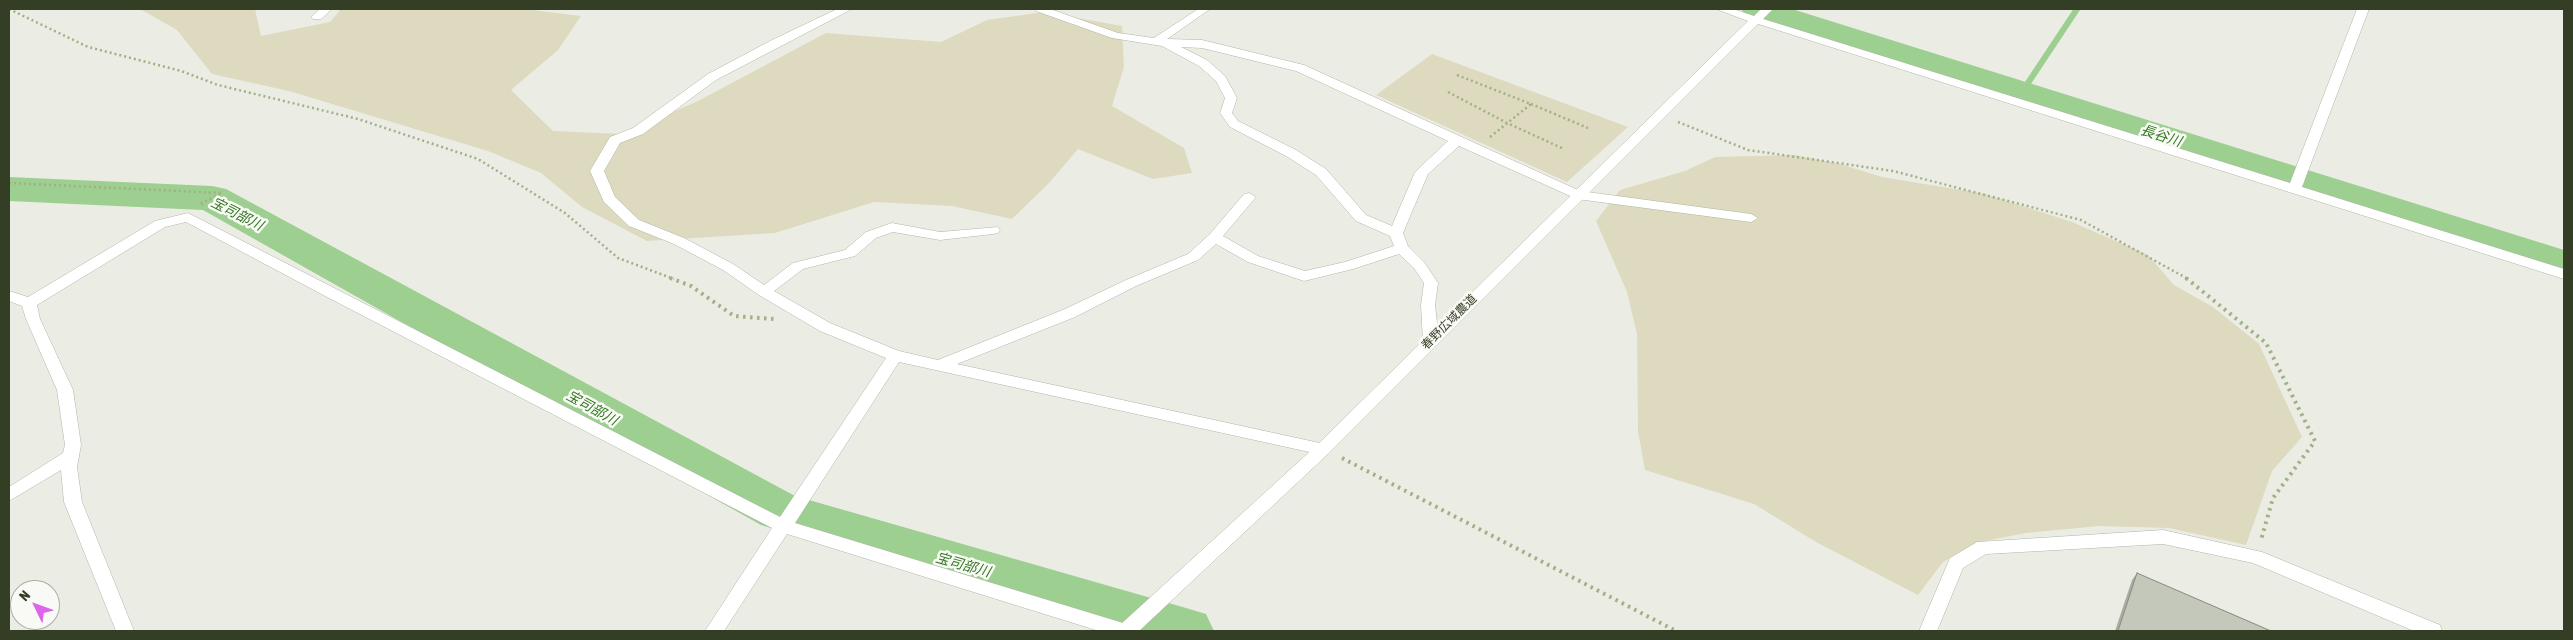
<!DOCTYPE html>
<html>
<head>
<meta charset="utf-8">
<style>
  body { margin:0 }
  #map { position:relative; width:2573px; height:640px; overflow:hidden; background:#ebede5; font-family:"Asap Condensed",sans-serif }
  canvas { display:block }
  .frame { position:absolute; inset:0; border:10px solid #343e25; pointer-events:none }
  .north { position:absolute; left:10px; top:580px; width:50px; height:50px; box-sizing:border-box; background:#f9faf5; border:1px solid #aaafa2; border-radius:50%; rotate:312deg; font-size:14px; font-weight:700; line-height:20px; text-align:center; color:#343e25 }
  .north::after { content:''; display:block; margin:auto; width:18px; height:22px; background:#dd65eb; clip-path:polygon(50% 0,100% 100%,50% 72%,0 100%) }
</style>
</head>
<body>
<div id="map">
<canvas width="2573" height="640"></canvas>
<div class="frame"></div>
<div class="north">N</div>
</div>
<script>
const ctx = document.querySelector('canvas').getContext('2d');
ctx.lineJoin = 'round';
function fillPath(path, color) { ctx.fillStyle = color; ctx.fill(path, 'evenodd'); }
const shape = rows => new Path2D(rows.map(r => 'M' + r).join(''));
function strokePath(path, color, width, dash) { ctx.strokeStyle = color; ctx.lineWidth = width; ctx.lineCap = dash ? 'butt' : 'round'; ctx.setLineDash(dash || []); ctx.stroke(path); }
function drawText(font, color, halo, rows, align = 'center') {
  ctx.font = font + ' "Asap Condensed","Noto Sans JP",sans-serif'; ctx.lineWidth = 5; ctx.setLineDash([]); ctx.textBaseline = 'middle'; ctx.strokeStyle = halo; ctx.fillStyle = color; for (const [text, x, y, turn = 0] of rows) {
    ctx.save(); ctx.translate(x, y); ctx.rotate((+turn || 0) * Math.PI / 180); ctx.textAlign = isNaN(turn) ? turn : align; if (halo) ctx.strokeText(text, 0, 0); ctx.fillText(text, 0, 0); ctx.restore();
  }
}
const green = shape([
  [140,9,255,9,261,36,330,22,341,9,524,9,581,16,558,50,511,90,553,131,621,134,696,102,826,33,941,42,987,20,1044,12,1122,26,1124,67,1112,106,1184,148,1192,173,1153,179,1078,149,1049,183,1012,219,952,206,874,202,775,233,647,241,582,207,541,173,488,151,289,91,212,74,177,30],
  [1432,54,1628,127,1567,182,1376,95],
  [1794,155,1840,164,1882,177,1985,194,2072,222,2148,255,2174,285,2213,307,2259,344,2302,437,2272,471,2246,545,2169,528,2099,526,2026,533,1979,542,1943,562,1918,595,1816,542,1754,504,1645,470,1638,431,1637,334,1627,292,1596,221,1620,190,1685,171,1715,157]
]);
const stream = shape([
  [2022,92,2077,9]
]);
const river = shape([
  [1741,9,1792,9,2564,250,2564,278,1746,16,1741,9],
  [9,177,212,186,226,189,795,496,1186,608,1206,614,1214,631,1110,631,761,525,203,210,9,201,9,177]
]);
const pathFar1 = shape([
  [9,9,88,47,181,71,218,85,358,119,478,159,565,213,618,258,674,279],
  [1457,75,1531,104,1490,137],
  [1448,92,1507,123,1564,149],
  [1531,104,1588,128],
  [1678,122,1748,150,1893,171,2081,220,2188,279],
  [9,183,222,193,200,204,203,205]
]);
const path = shape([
  [670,278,691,286,734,316,774,319],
  [2186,278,2266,343,2315,441,2273,498,2261,540],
  [1342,458,1676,631]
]);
const minor = shape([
  [320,9,332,9,321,19,313,19,311,17,320,9],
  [837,9,852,9,716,80,643,134,620,143,604,171,615,197,639,220,684,238,733,264,764,285,793,263,845,250,866,232,892,223,940,232,998,227,1000,230,998,233,993,234,940,240,893,232,876,238,855,256,803,269,774,291,830,323,899,351,938,360,1065,309,1126,280,1188,254,1210,234,1244,194,1249,193,1256,197,1223,236,1258,256,1305,271,1345,262,1394,246,1390,236,1356,221,1316,175,1286,156,1230,127,1220,113,1225,98,1216,81,1199,66,1162,46,1112,38,1036,11,1035,9,1050,9,1118,33,1154,38,1198,9,1210,9,1167,39,1202,40,1304,65,1580,191,1751,214,1758,218,1751,222,1577,199,1459,146,1428,174,1403,233,1408,246,1424,262,1438,283,1435,305,1439,341,1436,345,1426,345,1423,341,1421,305,1424,283,1414,268,1399,254,1353,269,1304,281,1248,262,1216,244,1198,260,1136,286,1075,317,957,364,1329,445,1331,449,1329,453,1323,455,899,362,795,523,1123,623,1130,625,1132,631,1099,631,787,534,724,631,705,631,772,528,327,297,186,222,165,227,37,305,40,319,73,390,81,445,77,467,82,502,134,631,116,631,64,502,61,470,9,501,9,487,63,453,65,445,57,390,26,319,22,306,9,301,9,291,28,297,155,221,188,213,780,517,886,358,820,331,759,295,723,270,674,244,629,226,604,202,590,171,610,137,633,128,708,74,770,41,837,9],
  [1181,47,1202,48,1296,71,1448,141,1415,172,1392,226,1366,215,1326,169,1296,150,1238,121,1232,113,1237,98,1225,76,1207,60,1181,47],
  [2357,9,2369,9,2302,187,2564,269,2564,279,1752,22,1750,20,1756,17,1760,18,2290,183,2357,9],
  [2163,530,2262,552,2440,625,2442,631,2414,631,2253,563,2163,544,1986,554,1963,568,1937,631,1919,631,1950,558,1977,542,2163,530]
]);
const tertiary = shape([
  [1716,9,1733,9,1754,16,1761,9,1773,9,1329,453,1139,631,1118,631,1120,625,1317,445,1748,21,1716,9]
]);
const wall = shape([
  [2137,573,2271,631,2115,631,2132,580]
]);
const building = shape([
  [2137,573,2271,631,2118,631,2137,573]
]);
const streetNames = [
  ["春野広域農道",1449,322,-45]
];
const waterNames = [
  ["長谷川",2161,136,18],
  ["宝司部川",237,214,27],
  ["宝司部川",592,408,29],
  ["宝司部川",963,565,16]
];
fillPath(green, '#dddabf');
strokePath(stream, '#9ccf90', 6);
fillPath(river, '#9ccf90');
strokePath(minor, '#b0b5a8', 1);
strokePath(tertiary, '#b0b5a8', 1);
strokePath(pathFar1, '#a2af87', 2.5, [2, 3]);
strokePath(path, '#a2af87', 4, [2.5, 4.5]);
fillPath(minor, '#fff');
fillPath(tertiary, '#fff');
fillPath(wall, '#a9aca0');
fillPath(building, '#c4c8ba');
strokePath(building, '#898c82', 1);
drawText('12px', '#343e25', '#f9faf5', streetNames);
drawText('italic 14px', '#317821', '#f9faf5', waterNames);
</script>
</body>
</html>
